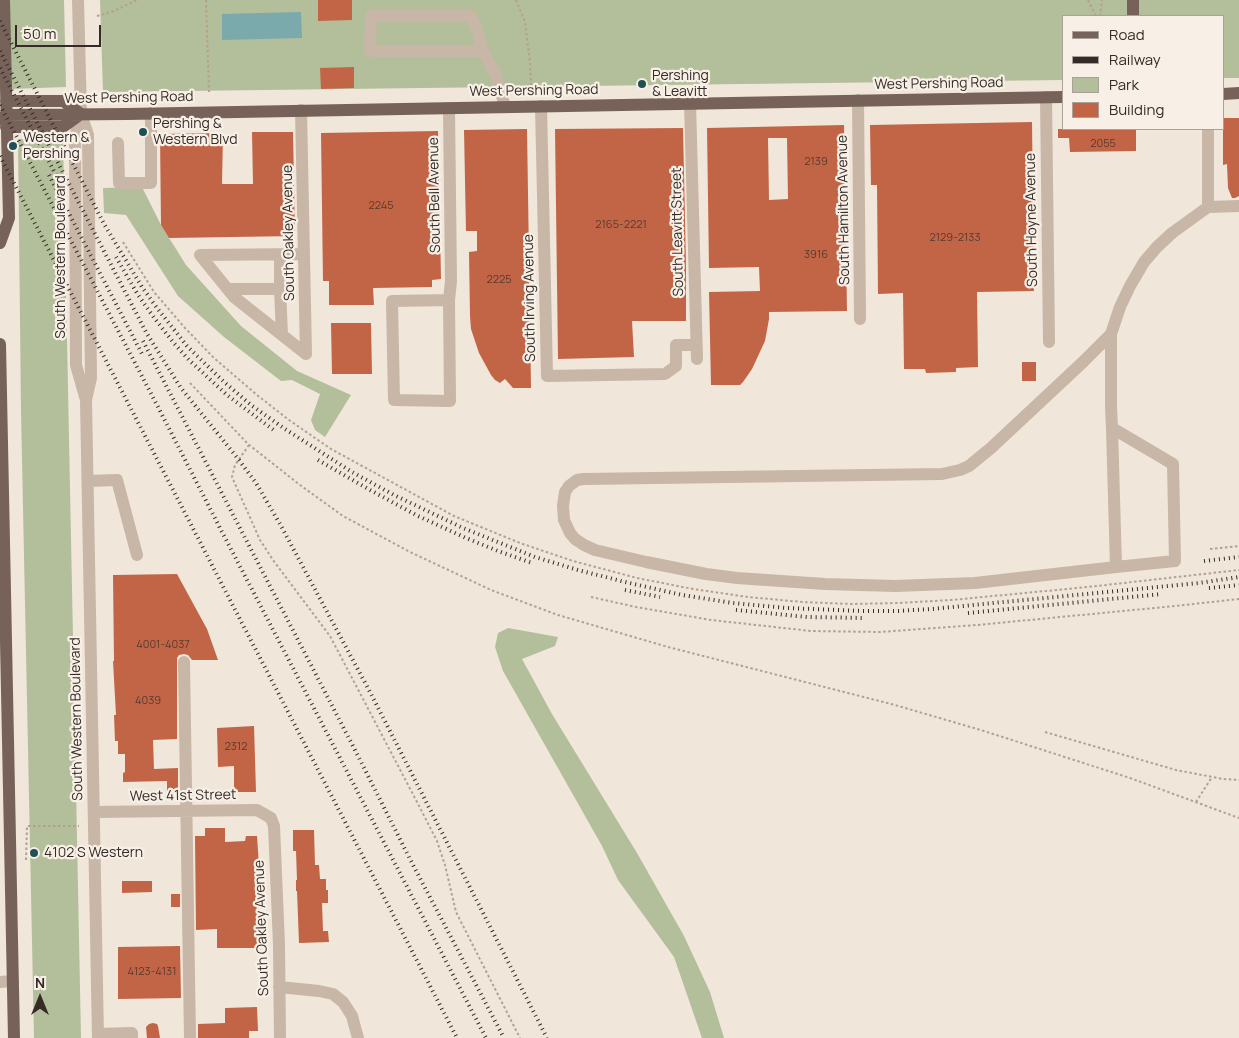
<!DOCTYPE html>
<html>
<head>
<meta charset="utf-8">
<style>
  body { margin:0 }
  #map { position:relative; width:1239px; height:1038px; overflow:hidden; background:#f0e6da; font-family:Manrope,sans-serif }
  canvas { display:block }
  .legend { position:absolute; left:1062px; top:15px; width:162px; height:115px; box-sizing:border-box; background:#f8f0e6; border:1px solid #aaa19a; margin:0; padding:6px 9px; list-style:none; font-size:15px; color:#342b27 }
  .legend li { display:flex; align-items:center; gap:10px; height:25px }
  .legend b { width:25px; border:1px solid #aaa19a }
  .north { position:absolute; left:15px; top:973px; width:50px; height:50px; -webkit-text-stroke:4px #f8f0e6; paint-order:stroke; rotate:0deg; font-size:14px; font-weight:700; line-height:20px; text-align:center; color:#342b27 }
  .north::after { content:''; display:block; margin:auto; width:18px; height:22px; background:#342b27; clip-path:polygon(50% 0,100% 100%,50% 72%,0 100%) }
  .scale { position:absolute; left:15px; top:25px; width:86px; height:22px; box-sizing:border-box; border:2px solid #342b27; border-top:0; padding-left:6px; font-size:15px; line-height:18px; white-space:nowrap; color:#342b27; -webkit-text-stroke:4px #f8f0e6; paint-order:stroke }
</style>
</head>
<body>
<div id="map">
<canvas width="1239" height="1038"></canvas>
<ul class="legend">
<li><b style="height:6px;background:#766258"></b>Road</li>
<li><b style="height:6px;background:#342b27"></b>Railway</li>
<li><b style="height:14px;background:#b2bf9a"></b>Park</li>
<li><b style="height:14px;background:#c26546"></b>Building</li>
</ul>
<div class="north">N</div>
<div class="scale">50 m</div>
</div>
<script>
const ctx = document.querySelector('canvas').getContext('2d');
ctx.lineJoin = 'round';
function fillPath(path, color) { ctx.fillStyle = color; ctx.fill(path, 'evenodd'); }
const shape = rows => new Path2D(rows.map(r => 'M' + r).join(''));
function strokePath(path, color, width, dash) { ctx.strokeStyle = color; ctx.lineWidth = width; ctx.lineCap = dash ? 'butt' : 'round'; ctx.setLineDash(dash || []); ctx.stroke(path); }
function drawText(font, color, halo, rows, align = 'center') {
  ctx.font = font + ' Manrope,sans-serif'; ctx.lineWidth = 4.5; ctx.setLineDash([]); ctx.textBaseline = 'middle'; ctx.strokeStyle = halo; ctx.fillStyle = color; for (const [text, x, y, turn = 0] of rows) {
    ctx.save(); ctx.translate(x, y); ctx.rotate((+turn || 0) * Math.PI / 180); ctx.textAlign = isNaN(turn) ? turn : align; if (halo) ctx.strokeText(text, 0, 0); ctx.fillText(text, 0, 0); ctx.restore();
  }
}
const green = shape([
  [9,0,64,0,66,87,11,89],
  [100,0,1239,0,1239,78,1223,78,1223,16,1063,16,1063,80,103,92],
  [18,139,63,139,81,1038,34,1038,21,411],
  [142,187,161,225,186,265,241,326,297,371,351,395,325,437,315,430,311,420,320,394,292,380,281,381,224,337,178,296,126,215,104,213,103,188],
  [508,628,558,637,555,646,522,659,552,714,637,853,684,936,710,992,724,1038,702,1038,674,957,618,880,602,846,503,671,495,647,498,633]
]);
const water = shape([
  [301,12,302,38,222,40,222,14]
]);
const building = shape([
  [318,0,352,0,352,20,318,21],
  [354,67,354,88,321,89,320,68],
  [1223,118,1239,118,1239,196,1235,198,1232,198,1228,188,1227,164,1223,165],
  [1032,122,1034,291,977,292,978,367,956,368,956,372,926,373,925,369,904,369,903,293,878,294,877,185,871,185,870,125],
  [844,125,847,311,769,312,769,319,765,341,752,369,743,382,740,385,711,385,709,292,760,291,759,267,709,268,707,128],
  [768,138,787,138,788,199,769,200],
  [683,128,686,266,686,321,632,321,634,357,558,359,555,129],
  [527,129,531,388,513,388,505,379,500,383,495,380,491,375,479,353,471,329,470,316,469,252,477,251,477,231,466,231,464,130],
  [1058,129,1136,130,1136,151,1070,152,1069,138,1058,138],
  [438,131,441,279,432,280,432,287,373,288,374,305,329,305,329,281,323,281,321,133],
  [252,132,293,132,295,236,169,238,161,225,160,134,223,133,222,184,253,184],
  [331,323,371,323,372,374,332,374],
  [1022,362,1036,362,1036,381,1022,381],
  [177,574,207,629,218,660,192,660,188,655,184,654,179,655,177,658,177,739,153,740,154,769,178,768,178,794,167,794,167,781,123,782,123,773,125,772,125,754,118,754,118,741,115,741,114,715,116,715,113,661,114,661,113,575],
  [254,726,256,792,234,792,234,766,218,767,217,728],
  [205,828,225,828,225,842,245,841,246,836,257,836,259,866,258,866,259,891,256,891,258,948,217,948,217,929,196,930,195,836,205,836],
  [293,830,314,830,315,865,319,865,320,879,326,879,326,890,328,890,328,903,322,903,323,931,328,931,329,942,299,943,297,891,296,891,296,880,297,880,296,851,293,851],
  [122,881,152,881,152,892,122,893],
  [171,894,180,894,180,907,171,907],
  [180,946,181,998,118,999,118,947],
  [257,1007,258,1031,249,1031,249,1038,198,1038,198,1024,225,1023,225,1008],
  [153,1023,157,1024,158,1026,160,1038,147,1038,146,1027,149,1024]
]);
const path = shape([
  [206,0,209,92],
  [516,0,525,22,530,62,531,85],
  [1088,0,1096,16],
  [97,16,114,11,137,0],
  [1100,16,1102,0],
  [123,242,154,292,185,328,214,358,257,395,289,420,331,449,454,516,520,543,573,561,637,578,693,589,748,597,802,602,851,604,898,603,951,600,1088,587,1239,570],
  [190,383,248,444,300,485,343,516,410,552,491,590,558,615,668,647,895,705,984,731,1130,778,1239,818],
  [249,445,235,465,232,477,260,540,273,560,330,636,417,802,437,841,445,865,456,912,520,1038],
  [1210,549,1239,546],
  [591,597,636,607,711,620,811,631,880,632,977,625,1175,606,1239,599],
  [1045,732,1176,770,1223,779,1239,780],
  [1196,802,1212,777],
  [26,860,27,826,79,826]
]);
const minor = shape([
  [78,0,81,114,75,137,76,365,85,397],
  [483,51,477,30,471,16,371,16,370,51,483,51,496,75,505,107],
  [1046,97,1049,342],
  [858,100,860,319],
  [690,103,697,359],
  [541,106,547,376,665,374,676,366,676,345,696,345],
  [449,108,451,281,449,300,450,401,394,400,392,301,449,300],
  [301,110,306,354],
  [81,114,88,135,91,378,86,400,98,1038],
  [1208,129,1208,207],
  [118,143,119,183,151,183,151,113],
  [1208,207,1239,206],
  [280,254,280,289,282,335],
  [304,254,200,255,234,297,306,354],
  [228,289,280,289],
  [1111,334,1083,362,991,448,969,466,960,470,942,474,583,479,577,480,569,486,565,492,563,506,564,520,570,533,575,539,584,545,595,550,646,562,706,574,737,578,825,584,895,586,975,583,1116,567],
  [1112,428,1173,464,1175,561,1116,567,1112,428,1111,406,1111,334,1120,307,1130,286,1144,262,1157,247,1172,233,1208,207],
  [88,481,117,480,137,555],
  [184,662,190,1038],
  [94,812,257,810,271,818,274,826,279,945,280,1038],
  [0,982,13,981],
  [279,987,319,991,333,994,343,1002,352,1016,358,1038],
  [98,1034,132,1033,132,1038]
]);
const major = shape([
  [1133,0,1133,16],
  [1223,94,1239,93],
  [6,101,63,101,81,114],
  [0,119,6,115,127,114,1063,97],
  [6,127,63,127,81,114],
  [0,243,9,218,4,0],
  [0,344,14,1038]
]);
const rail = shape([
  [0,21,104,224,142,287,157,308,187,346,223,381,251,405,285,429,352,472,394,495,463,528,535,557,578,570,621,581,682,595,733,603,787,608,863,611,897,611,932,609,1199,583,1239,577],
  [0,51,147,334,181,388,239,460,256,483,280,524,370,692,547,1038],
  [0,68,58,179],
  [0,105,157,405,221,530,486,1038],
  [0,156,457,1038],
  [49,175,142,354],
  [116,257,138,295,155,319,173,342,189,360,227,395,275,431],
  [143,341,354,748,412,863,504,1038],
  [318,460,370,490,418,516,466,538,498,551,532,563],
  [1204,561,1239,557],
  [1209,588,1239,585],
  [625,590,660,597],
  [736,610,807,617,863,618],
  [968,613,1162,594]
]);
const markers = [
  [642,84,5,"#1e5054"],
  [143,132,5,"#1e5054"],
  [13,146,5,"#1e5054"],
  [34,853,5,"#1e5054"]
];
const numberNames = [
  ["2055",1103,144],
  ["2139",816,162],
  ["2245",381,206],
  ["2165-2221",621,225],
  ["2129-2133",955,238],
  ["3916",816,255],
  ["2225",499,280],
  ["4001-4037",163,645],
  ["4039",148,701],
  ["2312",236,747],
  ["4123-4131",152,972]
];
const poiNames = [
  ["Pershing",652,76],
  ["& Leavitt",652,92],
  ["Pershing &",153,124],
  ["Western Blvd",153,140],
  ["Western &",23,138],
  ["Pershing",23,154],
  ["4102 S Western",44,853]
];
const streetNames = [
  ["West Pershing Road",939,84,-1],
  ["West Pershing Road",534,91,-1],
  ["West Pershing Road",129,98,-1],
  ["South Bell Avenue",435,195,-91],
  ["South Hamilton Avenue",844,210,-91],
  ["South Hoyne Avenue",1032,220,-91],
  ["South Leavitt Street",678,232,-91],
  ["South Oakley Avenue",289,233,-91],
  ["South Western Boulevard",61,257,-90],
  ["South Irving Avenue",530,298,-91],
  ["South Western Boulevard",77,719,-91],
  ["West 41st Street",183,796,-1],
  ["South Oakley Avenue",262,928,-92]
];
fillPath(green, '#b2bf9a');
fillPath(water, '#7aaaac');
fillPath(building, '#c26546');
strokePath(path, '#b4a091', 2, [2.5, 2.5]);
strokePath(minor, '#c8b6a6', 12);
strokePath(major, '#766258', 12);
strokePath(rail, '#342b27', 4, [1, 4]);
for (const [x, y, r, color] of markers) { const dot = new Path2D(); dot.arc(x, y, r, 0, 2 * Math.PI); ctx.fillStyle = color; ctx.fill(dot); strokePath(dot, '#f8f0e6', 2); }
drawText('11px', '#583a2f', null, numberNames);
drawText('14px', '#342b27', '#f8f0e6', poiNames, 'left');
drawText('14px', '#342b27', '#f8f0e6', streetNames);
</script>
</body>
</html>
